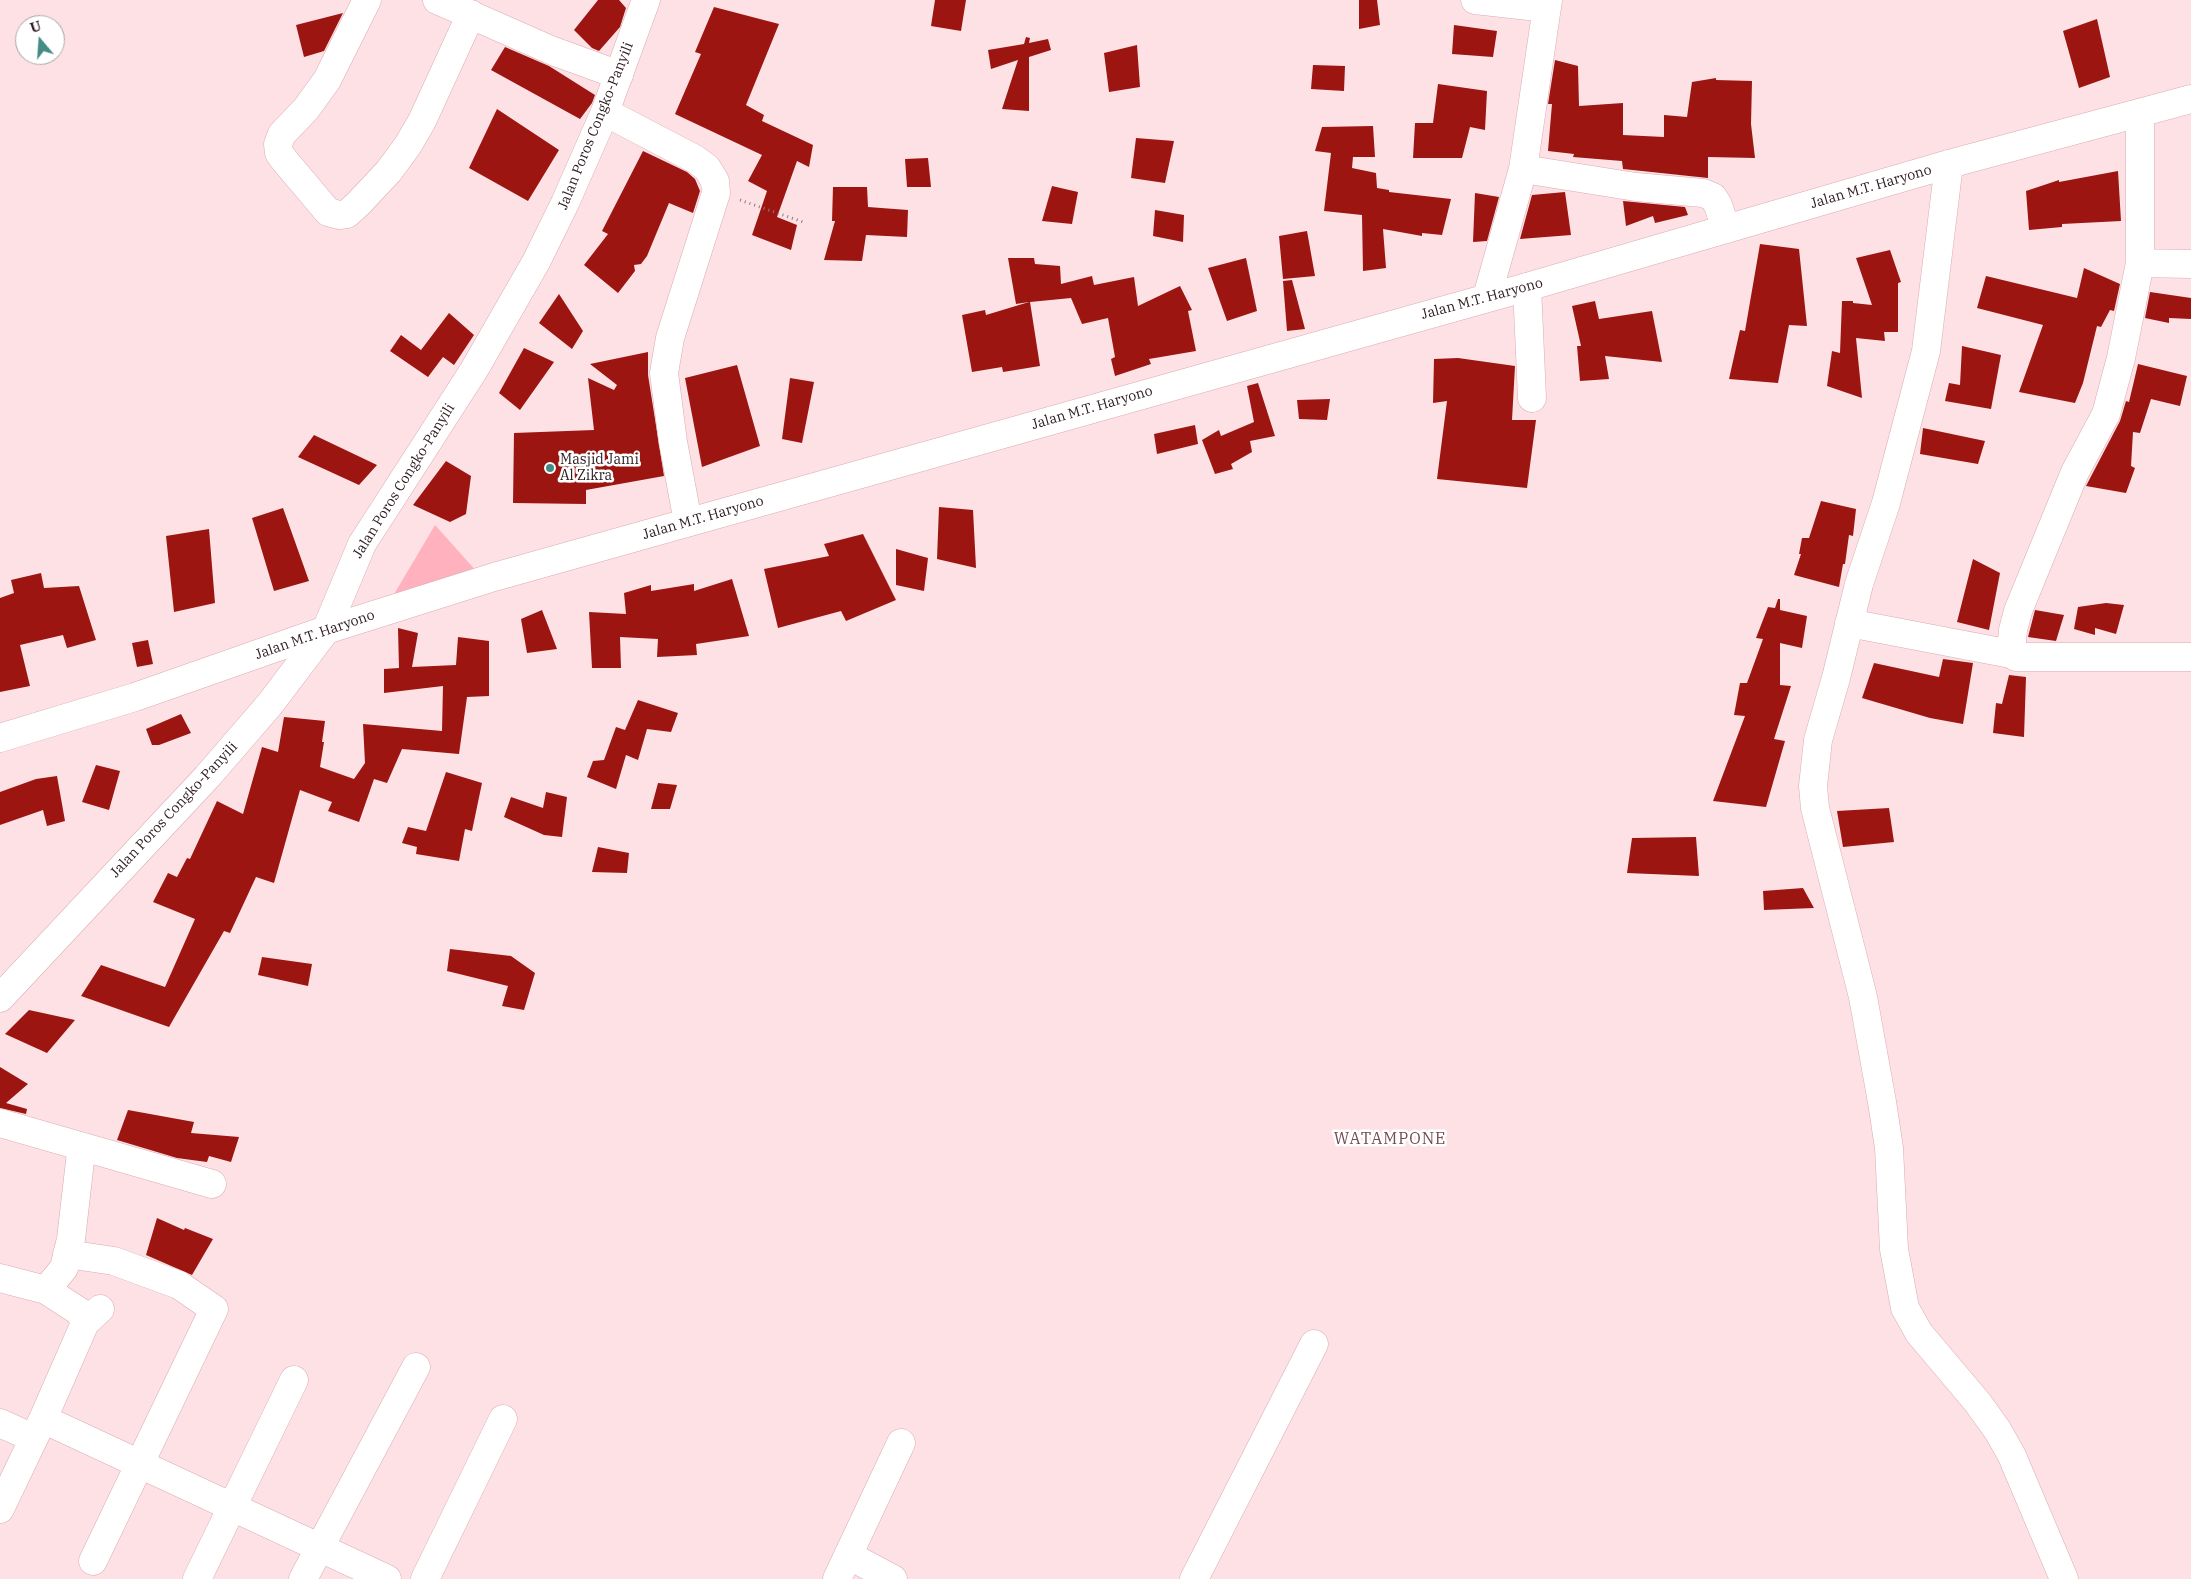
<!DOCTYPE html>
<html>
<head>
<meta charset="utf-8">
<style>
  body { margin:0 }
  #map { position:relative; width:2191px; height:1579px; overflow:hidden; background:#fde1e5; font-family:"IBM Plex Serif",serif }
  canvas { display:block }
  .north { position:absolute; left:15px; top:15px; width:50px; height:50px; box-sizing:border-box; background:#fff; border:1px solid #aba4a5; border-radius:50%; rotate:342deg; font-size:14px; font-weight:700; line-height:20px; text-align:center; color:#2c1b1e }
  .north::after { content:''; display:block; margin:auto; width:18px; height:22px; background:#448b85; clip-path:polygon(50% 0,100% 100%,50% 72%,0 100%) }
</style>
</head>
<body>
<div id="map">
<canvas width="2191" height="1579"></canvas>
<div class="north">U</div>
</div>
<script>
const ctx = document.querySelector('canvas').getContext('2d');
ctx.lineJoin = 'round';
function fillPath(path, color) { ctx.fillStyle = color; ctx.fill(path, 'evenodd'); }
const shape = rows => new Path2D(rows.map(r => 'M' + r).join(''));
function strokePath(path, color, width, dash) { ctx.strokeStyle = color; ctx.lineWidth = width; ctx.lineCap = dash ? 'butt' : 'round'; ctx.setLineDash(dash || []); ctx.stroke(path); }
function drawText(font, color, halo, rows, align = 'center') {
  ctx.font = font + ' "IBM Plex Serif",serif'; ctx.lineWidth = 5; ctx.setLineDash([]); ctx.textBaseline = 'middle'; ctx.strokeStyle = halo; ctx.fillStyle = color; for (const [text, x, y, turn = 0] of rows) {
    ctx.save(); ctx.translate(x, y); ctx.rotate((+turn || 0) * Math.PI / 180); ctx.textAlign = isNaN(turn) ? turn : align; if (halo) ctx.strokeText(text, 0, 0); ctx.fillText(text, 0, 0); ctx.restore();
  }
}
const green = shape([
  [435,525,478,573,393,596]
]);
const building = shape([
  [598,0,619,0,626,8,620,27,599,51,592,48,574,30],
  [935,0,966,0,961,31,931,26],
  [1359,0,1377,0,1380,25,1359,29],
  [714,7,779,24,746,105,764,115,762,121,813,145,809,167,797,161,777,217,797,225,791,250,752,235,767,191,748,181,762,155,675,114,701,54,695,52],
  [343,13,324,51,304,57,296,25],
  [2097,19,2110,77,2079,88,2063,31],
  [1454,25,1497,31,1493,57,1452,54],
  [1026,37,1030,38,1029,43,1048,39,1051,50,1029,57,1029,111,1002,109,1018,60,991,69,988,50,1024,44],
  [1137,45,1140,87,1109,92,1104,53],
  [505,47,549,66,595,95,592,103,580,119,491,70],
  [1555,60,1578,66,1579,106,1623,103,1623,135,1664,137,1664,115,1687,117,1692,82,1716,78,1716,80,1752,81,1751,124,1755,158,1708,157,1708,178,1623,169,1622,161,1573,157,1574,154,1548,151,1552,104,1548,104],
  [1313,65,1345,66,1344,91,1311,89],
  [1438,84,1487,91,1485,130,1470,127,1462,158,1413,158,1415,123,1433,123],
  [497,109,559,150,528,201,469,168],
  [1373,126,1375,157,1353,157,1352,168,1376,173,1377,188,1389,190,1389,192,1451,199,1442,235,1422,233,1422,236,1383,229,1386,268,1363,271,1362,215,1324,211,1331,153,1315,151,1322,127],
  [1136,138,1174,141,1165,183,1131,178],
  [643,151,687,172,695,179,700,191,693,213,669,203,647,256,641,264,634,265,635,271,618,293,584,265,608,234,602,231],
  [928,158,931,187,907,187,905,159],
  [2118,171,2121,221,2062,224,2062,227,2029,230,2026,191,2059,180,2059,182],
  [1052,186,1078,192,1072,224,1042,221],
  [833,187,867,187,868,207,908,210,907,237,866,235,862,261,824,260,835,221,832,221],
  [1565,192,1571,235,1520,239,1532,195],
  [1475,193,1499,197,1487,241,1473,242],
  [1623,201,1685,207,1688,215,1655,223,1653,216,1626,226],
  [1155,210,1184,215,1183,242,1153,236],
  [1307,231,1315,276,1283,279,1279,236],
  [1760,244,1799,249,1807,326,1789,325,1778,383,1729,379,1740,330,1745,331],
  [1890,250,1901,282,1898,283,1898,332,1884,332,1885,341,1856,338,1862,398,1827,386,1832,351,1840,353,1842,301,1853,301,1853,303,1872,305,1856,258],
  [1008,258,1034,258,1035,264,1060,266,1061,284,1092,276,1094,285,1134,277,1138,306,1180,286,1192,310,1188,311,1196,351,1149,359,1151,364,1115,376,1111,359,1115,357,1108,318,1082,324,1071,298,1030,302,1040,366,1003,372,1002,367,972,372,962,315,985,310,986,315,1029,302,1016,304],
  [1246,258,1257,311,1227,321,1208,268],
  [2084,268,2120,284,2114,311,2110,310,2101,327,2097,326,2083,383,2075,403,2019,392,2043,325,1977,308,1986,276,2077,298],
  [1292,280,1305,329,1287,331,1283,281],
  [2150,292,2191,298,2191,319,2169,318,2169,323,2145,318],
  [559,294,583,331,572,349,539,323],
  [1595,301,1599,319,1652,311,1662,362,1605,356,1609,379,1580,381,1577,346,1581,346,1572,306],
  [449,313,474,335,454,365,443,357,428,377,390,351,401,335,421,350],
  [1962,346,2001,355,1991,409,1945,401,1949,383,1960,385],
  [524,348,554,362,520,410,499,393],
  [648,352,648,375,664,476,586,490,586,504,513,503,514,433,594,430,588,378,614,390,617,385,590,364],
  [1458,358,1515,366,1512,420,1536,420,1527,488,1437,479,1447,401,1433,403,1434,359],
  [2138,364,2187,376,2180,406,2151,399,2140,433,2133,432,2131,466,2135,468,2126,493,2086,486,2120,421,2126,401,2129,402],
  [737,365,760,446,702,467,685,378],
  [790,378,814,382,802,443,782,439],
  [1258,383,1275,436,1250,441,1252,452,1231,464,1233,469,1215,474,1202,440,1219,430,1221,436,1254,422,1247,386],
  [1330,399,1327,420,1299,419,1297,400],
  [1195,425,1198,444,1157,454,1154,434],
  [1923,428,1985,441,1978,464,1920,454],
  [314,435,377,465,359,485,298,457],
  [446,461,471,476,466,514,450,522,413,505],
  [1821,501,1856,509,1853,536,1849,535,1845,564,1843,564,1839,587,1794,575,1801,554,1799,554,1802,538,1809,538],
  [939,507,973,510,976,568,937,559],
  [283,508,309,581,274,591,252,518],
  [209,529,215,603,174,612,166,536],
  [863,534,896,600,846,621,841,611,778,628,764,569,829,556,824,544],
  [896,549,928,558,924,591,896,585],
  [1973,559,2000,573,1989,630,1957,622],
  [41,573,44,588,79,586,96,640,67,648,63,635,20,645,30,686,0,692,0,598,14,593,11,580],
  [732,579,749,636,696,644,697,655,657,657,658,639,620,637,621,668,592,668,589,612,626,614,624,593,651,585,651,591,694,584,694,591],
  [1778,599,1780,599,1780,610,1807,616,1802,648,1780,643,1780,685,1791,686,1774,739,1785,741,1766,807,1713,801,1745,716,1734,715,1740,683,1747,683,1763,639,1756,638,1768,607,1775,608],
  [2106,603,2124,605,2116,634,2095,628,2095,635,2074,629,2078,607],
  [542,610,557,649,527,653,521,619],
  [2035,610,2064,615,2056,641,2028,637],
  [398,628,418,633,412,667,456,665,458,637,489,641,489,696,467,697,459,754,402,749,387,783,374,779,359,822,328,811,332,802,300,790,274,883,256,877,230,933,224,931,169,1027,81,996,101,965,165,987,195,919,153,902,168,873,177,877,187,858,190,859,217,801,243,814,262,747,278,752,284,717,325,721,322,742,324,742,320,767,354,779,365,763,363,724,442,731,443,686,384,693,384,669,399,668],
  [148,640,153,664,137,667,132,643],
  [1943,659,1973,663,1963,724,1930,718,1862,698,1874,663,1939,677],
  [2009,675,2026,677,2024,737,1993,733,1996,703,2002,704],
  [638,700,678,713,671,732,647,729,638,760,626,755,616,789,587,777,593,761,604,760,616,727,625,730],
  [181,714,191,733,159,745,152,745,146,729],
  [96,765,120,771,109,810,82,802],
  [446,772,482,783,472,831,465,829,459,861,416,854,417,847,402,843,408,827,426,831],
  [57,776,65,821,47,826,43,810,0,825,0,792,36,779],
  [658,783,677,785,670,809,651,809],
  [546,792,567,797,562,837,544,835,504,817,511,797,543,808],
  [1889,808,1894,842,1843,847,1837,811],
  [1696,837,1699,876,1627,873,1632,838],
  [598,847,629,853,627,873,592,872],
  [1803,888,1814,908,1764,910,1763,891],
  [450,949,511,956,535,973,524,1010,502,1006,508,986,447,971],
  [262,957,312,964,308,986,258,975],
  [29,1010,75,1020,47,1053,5,1034],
  [0,1067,28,1084,6,1103,27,1109,26,1114,0,1108],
  [128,1110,194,1122,191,1133,239,1137,231,1162,209,1156,207,1162,177,1158,117,1140],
  [157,1218,184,1230,185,1228,213,1239,192,1275,146,1255]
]);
const path = shape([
  [740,200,803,222]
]);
const minor = shape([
  [367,0,327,80,306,109,282,134,278,144,279,153,285,161,328,212,339,215,347,214,358,204,389,171,408,145,422,121,471,14],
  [437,0,553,51,619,75],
  [1475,0,1547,8],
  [605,112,695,159,707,168,715,181,716,193,670,338,664,373,673,442,688,522],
  [2140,113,2140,263,2191,264],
  [1949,164,1926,351,1886,503,1859,584,1836,678,1818,740,1813,786,1815,808,1863,997,1882,1102,1889,1148,1894,1249,1905,1308,1919,1333,1978,1403,1998,1431,2012,1456,2064,1579],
  [1523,169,1636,187,1703,193,1713,197,1718,205,1726,229],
  [1527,287,1532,398],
  [1487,297,1523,169,1548,0],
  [1849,623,2011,654,2016,657,2191,657],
  [2011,654,2013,630,2018,611,2075,472,2106,414,2121,358,2140,263],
  [0,1123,212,1184],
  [67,1254,114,1261,179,1285,214,1309,93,1561],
  [0,1278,46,1290,64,1268,71,1239,80,1161],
  [46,1290,80,1312,85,1323],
  [43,1419,387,1579],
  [0,1423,33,1438],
  [0,1509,43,1419,85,1323,100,1309],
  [848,1555,893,1579],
  [197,1579,294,1380],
  [303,1579,416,1367],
  [425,1579,503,1419],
  [837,1579,901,1443],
  [1194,1579,1314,1344]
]);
const major = shape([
  [0,998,207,777,270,704,326,630,362,544,474,370,536,262,565,203,605,112,646,0]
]);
const highway = shape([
  [0,738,135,697,326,630,494,577,1527,287,1949,164,2191,99]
]);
const markers = [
  [550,468,5,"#448b85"]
];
const streetNames = [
  ["Jalan Poros Congko-Panyili",596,126,-68],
  ["Jalan M.T. Haryono",1871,187,-16],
  ["Jalan M.T. Haryono",1482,299,-15],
  ["Jalan M.T. Haryono",1092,408,-16],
  ["Jalan Poros Congko-Panyili",404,481,-58],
  ["Jalan M.T. Haryono",703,518,-16],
  ["Jalan M.T. Haryono",315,635,-19],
  ["Jalan Poros Congko-Panyili",174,810,-47]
];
const poiNames = [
  ["Masjid Jami",560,460],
  ["Al Zikra",560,476]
];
const quarterNames = [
  ["WATAMPONE",1390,1139]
];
fillPath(green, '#ffb1bd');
fillPath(building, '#9c1511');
strokePath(minor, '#d9acb3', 29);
strokePath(major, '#d9acb3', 29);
strokePath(highway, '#d9acb3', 29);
strokePath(path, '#917b7e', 3, [1, 4]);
strokePath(minor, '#fff', 28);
strokePath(major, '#fff', 28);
strokePath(highway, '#fff', 28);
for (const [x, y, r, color] of markers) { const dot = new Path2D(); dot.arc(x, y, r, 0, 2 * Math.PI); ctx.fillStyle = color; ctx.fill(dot); strokePath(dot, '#fff', 2); }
drawText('14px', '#2c1b1e', '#fff', streetNames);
drawText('14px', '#2c1b1e', '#fff', poiNames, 'left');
ctx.letterSpacing = '1px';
drawText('16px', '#724c52', '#fff', quarterNames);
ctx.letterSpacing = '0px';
</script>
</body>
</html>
